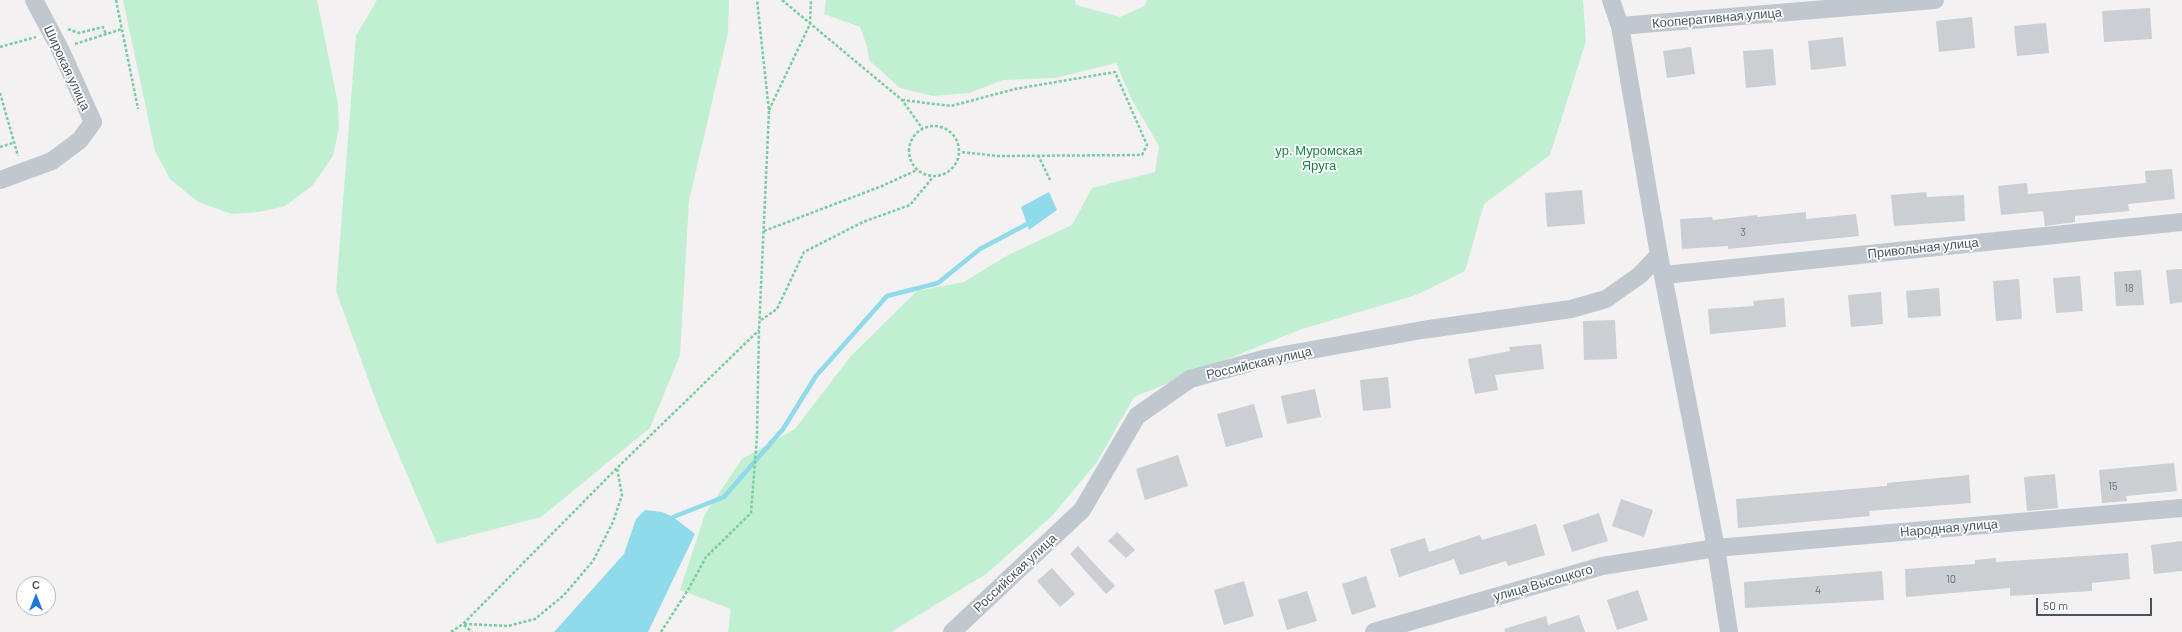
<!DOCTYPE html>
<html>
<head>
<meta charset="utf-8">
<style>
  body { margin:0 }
  #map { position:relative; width:2182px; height:632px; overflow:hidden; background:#f3f1f1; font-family:Barlow,sans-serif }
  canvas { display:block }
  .north { position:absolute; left:16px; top:576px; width:40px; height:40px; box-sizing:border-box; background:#fff; border:1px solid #b6bbbf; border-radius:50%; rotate:0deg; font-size:11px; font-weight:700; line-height:16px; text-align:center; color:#49555e }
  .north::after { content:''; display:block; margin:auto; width:14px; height:18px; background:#1c77e2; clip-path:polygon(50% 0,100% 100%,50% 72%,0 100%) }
  .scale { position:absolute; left:2036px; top:598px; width:116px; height:18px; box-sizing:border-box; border:2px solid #49555e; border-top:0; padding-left:5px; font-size:12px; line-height:14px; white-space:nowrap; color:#49555e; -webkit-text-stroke:3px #fff; paint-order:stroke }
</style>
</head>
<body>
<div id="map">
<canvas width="2182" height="632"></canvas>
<div class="north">С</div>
<div class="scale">50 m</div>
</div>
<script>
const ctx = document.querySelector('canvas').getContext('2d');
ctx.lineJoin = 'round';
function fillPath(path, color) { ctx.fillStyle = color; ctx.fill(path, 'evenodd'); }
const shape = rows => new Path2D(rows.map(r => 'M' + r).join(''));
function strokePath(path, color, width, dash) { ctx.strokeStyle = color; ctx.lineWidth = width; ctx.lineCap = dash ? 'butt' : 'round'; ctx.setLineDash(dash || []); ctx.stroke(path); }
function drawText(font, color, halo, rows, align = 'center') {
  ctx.font = font + ' Barlow,sans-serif'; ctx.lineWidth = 3.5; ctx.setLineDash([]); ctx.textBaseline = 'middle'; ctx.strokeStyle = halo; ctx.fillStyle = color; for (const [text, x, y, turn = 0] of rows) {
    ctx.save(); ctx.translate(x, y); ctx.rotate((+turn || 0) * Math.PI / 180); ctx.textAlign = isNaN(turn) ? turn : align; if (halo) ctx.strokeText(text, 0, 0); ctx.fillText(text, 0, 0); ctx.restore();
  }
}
const green = shape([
  [123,0,317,0,338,104,339,128,333,156,312,186,285,206,259,212,232,214,198,202,170,179,155,151],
  [377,0,729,0,728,33,689,201,680,355,650,428,541,517,437,544,379,409,336,291,356,36],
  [826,0,1075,0,1076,5,1120,17,1144,6,1147,0,1583,0,1586,41,1550,155,1484,204,1465,271,1416,295,1299,330,1134,397,1097,462,1052,516,986,574,891,632,728,632,731,609,680,590,705,514,742,459,795,429,850,357,917,291,964,282,1008,255,1072,225,1092,188,1155,172,1159,146,1131,98,1116,63,1055,78,1003,80,969,93,933,96,900,88,869,60,867,46,860,27,824,14]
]);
const water = shape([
  [1049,192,1057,210,1029,230,1021,207],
  [645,510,662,512,673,517,695,534,648,632,554,632,624,554,636,519]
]);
const stream = shape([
  [673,517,724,497,783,429,816,376,887,296,938,283,980,249,1031,222]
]);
const building = shape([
  [2150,8,2152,39,2104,42,2102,11],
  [1972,17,1975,48,1939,52,1936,21],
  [2046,23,2049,53,2017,56,2014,26],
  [1843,37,1846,66,1811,70,1808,41],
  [1691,47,1695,74,1667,78,1663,51],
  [1773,49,1776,85,1746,88,1743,51],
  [2172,169,2175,199,2128,204,2129,211,2075,216,2075,222,2045,226,2043,211,2001,215,1998,186,2027,183,2028,194,2146,183,2145,171],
  [1582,190,1585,224,1547,227,1545,193],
  [1926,192,1927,197,1964,195,1965,221,1894,226,1891,195],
  [1806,212,1806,219,1856,214,1859,236,1728,249,1728,246,1682,249,1680,219,1712,217,1713,220,1757,215,1757,217],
  [2182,269,2182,302,2170,304,2166,270],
  [2141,270,2144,305,2116,306,2114,272],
  [2080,276,2083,311,2056,313,2053,278],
  [2019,279,2022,319,1996,321,1993,281],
  [1939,288,1941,316,1908,318,1906,291],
  [1881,292,1883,324,1851,327,1848,295],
  [1784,298,1786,327,1710,334,1708,309,1754,306,1753,301],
  [1615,320,1617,359,1584,360,1583,321],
  [1541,344,1544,369,1495,375,1498,390,1475,394,1468,359,1510,351,1509,347],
  [1388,377,1391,408,1363,411,1360,380],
  [1315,389,1321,417,1287,424,1281,396],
  [1254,404,1263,437,1226,447,1217,414],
  [1178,455,1188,486,1145,500,1136,469],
  [2174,463,2177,491,2126,496,2127,501,2102,503,2099,470],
  [2055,474,2058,508,2027,511,2024,477],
  [1969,475,1971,503,1869,511,1870,516,1738,528,1736,499,1887,486,1887,483],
  [1621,499,1653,510,1644,537,1612,526],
  [1599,513,1608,541,1572,552,1563,525],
  [1536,524,1545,555,1508,566,1506,561,1460,575,1454,559,1399,577,1390,549,1425,538,1429,552,1480,535,1482,540],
  [1117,532,1135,550,1126,558,1108,541],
  [2182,541,2182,571,2154,574,2151,545],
  [1078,546,1115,586,1106,594,1070,554],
  [2128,553,2130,579,2092,583,2092,591,2010,596,2010,588,1906,597,1905,569,1975,564,1975,560,1996,558,1996,562],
  [1052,568,1075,594,1060,607,1037,581],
  [1882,571,1884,600,1745,608,1744,582],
  [1366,576,1376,607,1352,615,1342,584],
  [1244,581,1254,616,1224,625,1214,590],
  [1638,590,1648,620,1617,630,1607,600],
  [1307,591,1317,621,1287,630,1278,600],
  [1579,615,1585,632,1505,632,1504,629,1546,616,1548,625]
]);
const path = shape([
  [116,0,138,109],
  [782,0,902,100,922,128],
  [68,29,79,33,103,27,106,34],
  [75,44,122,29],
  [0,47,36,37],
  [0,93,18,156],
  [902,100,951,106,1015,89,1115,72,1147,145,1142,155,998,156,960,152],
  [769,110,810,24,811,0],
  '909 151a25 25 0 1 1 50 0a25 25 0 1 1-50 0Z',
  [0,147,13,143],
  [1038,155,1050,180],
  [764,231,882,186,917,170],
  [761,320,777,309,804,252,863,222,910,205,933,177],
  [464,624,508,626,535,619,564,595,593,561,613,522,622,495,617,468],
  [464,625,472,632],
  [451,632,463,624,617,468,759,330],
  [661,632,688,590,706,557,751,513,757,436,759,330,769,111,757,0]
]);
const minor = shape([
  [1611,0,1620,26,1659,255,1716,548,1729,632],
  [1620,26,1935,0],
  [0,180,52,161,80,140,93,122,60,49,34,0],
  [1664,275,2182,222],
  [952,632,1082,510,1137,416,1190,379,1267,358,1422,330,1571,309,1606,299,1640,275,1659,255],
  [1374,632,1602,566,1716,548,2182,508]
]);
const numberNames = [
  ["3",1743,232],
  ["18",2129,288],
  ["15",2113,486],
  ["10",1951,579],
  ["4",1818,590]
];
const streetNames = [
  ["Кооперативная улица",1717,18,-5],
  ["Широкая улица",67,68,65],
  ["Привольная улица",1923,248,-6],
  ["Российская улица",1259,363,-13],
  ["Народная улица",1949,528,-5],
  ["Российская улица",1015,573,-43],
  ["улица Высоцкого",1543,583,-16]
];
const parkNames = [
  ["ур. Муромская",1319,151],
  ["Яруга",1319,166]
];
fillPath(green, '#c1efd2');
fillPath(water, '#8fdaeb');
strokePath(stream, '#8fdaeb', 4.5);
fillPath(building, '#cbced3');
strokePath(path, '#79cda2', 2.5, [3, 2]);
strokePath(minor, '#bfc8cf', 18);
drawText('11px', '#6a737b', null, numberNames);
drawText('13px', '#49555e', '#fff', streetNames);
drawText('13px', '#19804a', '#fff', parkNames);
</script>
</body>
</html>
